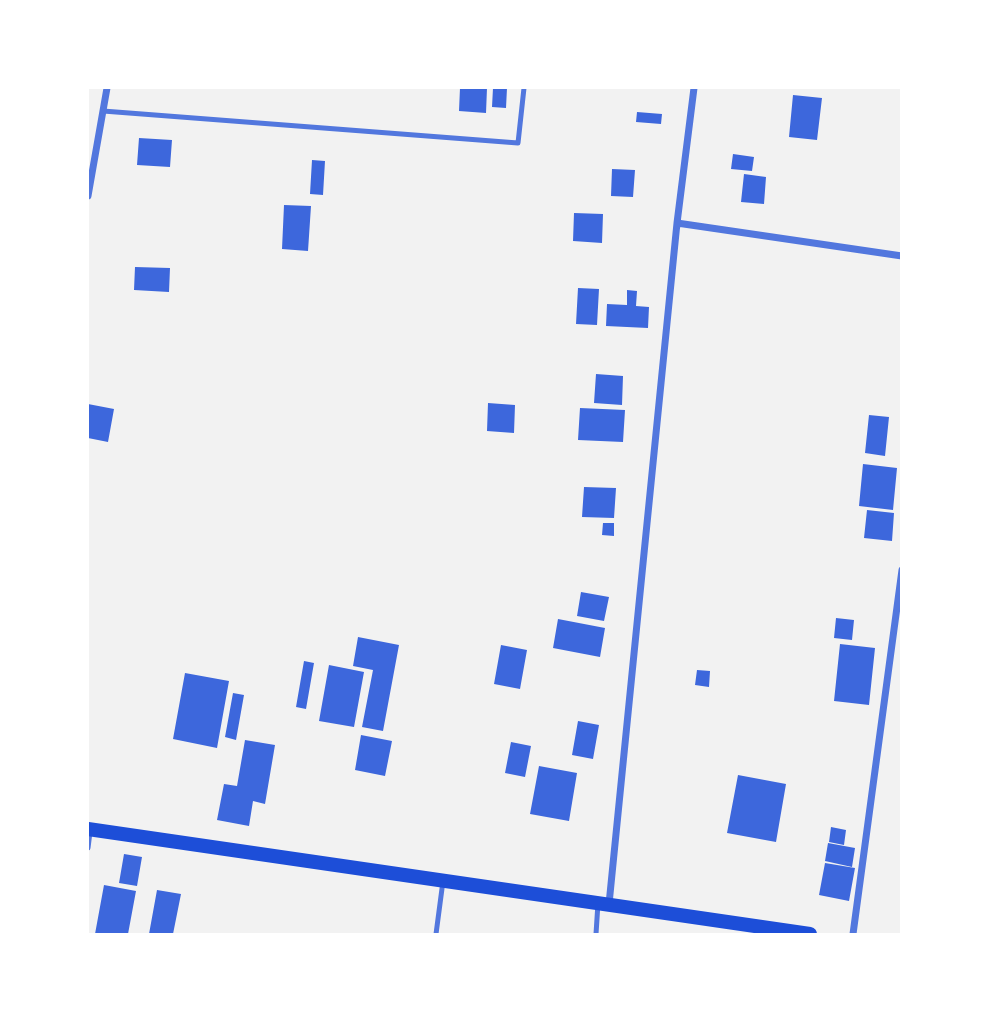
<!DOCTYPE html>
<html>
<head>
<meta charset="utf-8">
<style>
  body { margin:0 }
  #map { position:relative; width:989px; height:1022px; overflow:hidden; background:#f2f2f2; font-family:Georgia,serif }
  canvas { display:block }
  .frame { position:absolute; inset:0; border:89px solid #fff; pointer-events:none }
</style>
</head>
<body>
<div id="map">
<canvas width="989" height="1022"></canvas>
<div class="frame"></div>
</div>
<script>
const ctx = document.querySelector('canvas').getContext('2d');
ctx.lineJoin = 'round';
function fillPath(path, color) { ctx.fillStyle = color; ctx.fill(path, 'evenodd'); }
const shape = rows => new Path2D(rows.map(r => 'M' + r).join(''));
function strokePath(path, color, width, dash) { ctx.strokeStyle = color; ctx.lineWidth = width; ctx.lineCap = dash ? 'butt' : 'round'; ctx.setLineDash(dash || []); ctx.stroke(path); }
const building = shape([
  [460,88,487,88,486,113,459,111],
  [493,88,507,88,506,108,492,107],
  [793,95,822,98,817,140,789,137],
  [637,112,662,114,661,124,636,122],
  [139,138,172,140,170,167,137,165],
  [733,154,754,157,752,171,731,169],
  [312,160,325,161,323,195,310,194],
  [612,169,635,170,633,197,611,196],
  [744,174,766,177,764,204,741,202],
  [284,205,311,206,308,251,282,249],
  [574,213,603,214,602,243,573,241],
  [135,267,170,268,169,292,134,290],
  [578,288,599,289,597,325,576,324],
  [627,290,637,291,636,306,649,307,648,328,606,326,607,304,627,305],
  [596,374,623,376,622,405,594,403],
  [488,403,515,405,514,433,487,431],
  [88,404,114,409,108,442,88,438],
  [580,408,625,410,623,442,578,440],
  [869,415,889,417,885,456,865,453],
  [863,464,897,468,893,510,859,506],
  [584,487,616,488,614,518,582,517],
  [867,510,894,513,892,541,864,538],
  [603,523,614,523,614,536,602,535],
  [581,592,609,597,604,621,577,616],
  [836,618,854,620,852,640,834,638],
  [558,619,605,628,600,657,553,648],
  [358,637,399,645,383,731,362,727,373,670,353,666],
  [840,644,875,648,869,705,834,701],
  [501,645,527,650,520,689,494,684],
  [304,661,314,663,306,709,296,707],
  [329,665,364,672,354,727,319,721],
  [697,670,710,671,709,687,695,685],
  [185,673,229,681,217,748,173,739],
  [233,693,244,695,236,740,225,737],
  [578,721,599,725,593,759,572,755],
  [361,735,392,741,385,776,355,770],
  [245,740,275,745,265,804,253,801,249,826,217,820,224,784,237,786],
  [511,742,531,746,525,777,505,773],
  [539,766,577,773,569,821,530,814],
  [738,775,786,784,776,842,727,833],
  [831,827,846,830,844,845,829,842],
  [828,843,855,848,852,867,825,861],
  [124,854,142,857,137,886,119,883],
  [825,863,855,868,849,901,819,895],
  [104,885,136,891,128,934,95,934],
  [157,890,181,894,173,934,149,934]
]);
const service = shape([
  [103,111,518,143,524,88],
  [88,848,90,832],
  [436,934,443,881],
  [596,934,598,903]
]);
const minor = shape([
  [88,196,107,88],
  [677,223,902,256],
  [609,904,677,223,694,88],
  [853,934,902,570]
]);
const secondary = shape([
  [88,829,810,934]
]);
fillPath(building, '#3d67dc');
strokePath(service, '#5277de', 5);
strokePath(minor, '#5277de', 7);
strokePath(secondary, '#1d4ed8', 14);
</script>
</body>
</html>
